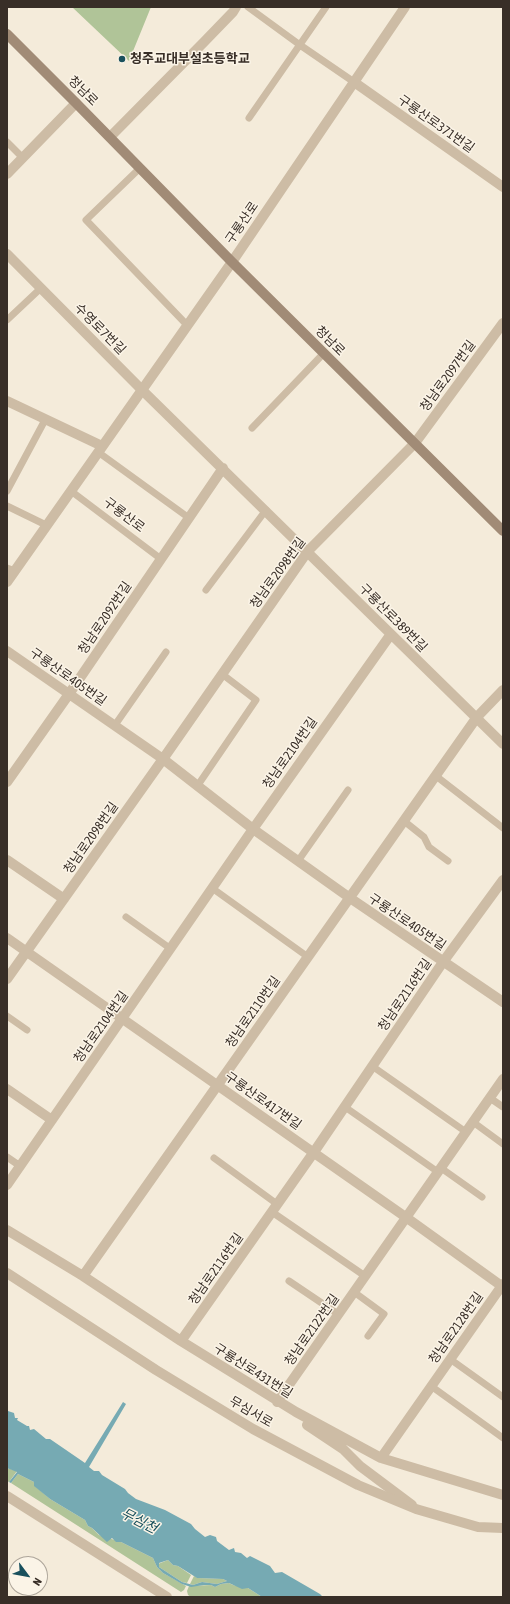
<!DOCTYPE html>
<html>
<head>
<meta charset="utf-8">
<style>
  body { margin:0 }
  #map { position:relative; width:510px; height:1604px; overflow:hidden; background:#f4ebda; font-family:"Asap Condensed",sans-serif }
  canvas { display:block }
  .frame { position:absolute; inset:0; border:8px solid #382e27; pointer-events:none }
  .north { position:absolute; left:8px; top:1556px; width:40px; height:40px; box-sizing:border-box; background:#fbf4e7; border:1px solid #ada59a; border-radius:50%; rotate:122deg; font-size:11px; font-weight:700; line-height:16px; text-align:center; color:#382e27 }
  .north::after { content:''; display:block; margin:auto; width:14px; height:18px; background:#19505d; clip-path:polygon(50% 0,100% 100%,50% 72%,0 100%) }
</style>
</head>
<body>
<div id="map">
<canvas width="510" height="1604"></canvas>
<div class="frame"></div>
<div class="north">N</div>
</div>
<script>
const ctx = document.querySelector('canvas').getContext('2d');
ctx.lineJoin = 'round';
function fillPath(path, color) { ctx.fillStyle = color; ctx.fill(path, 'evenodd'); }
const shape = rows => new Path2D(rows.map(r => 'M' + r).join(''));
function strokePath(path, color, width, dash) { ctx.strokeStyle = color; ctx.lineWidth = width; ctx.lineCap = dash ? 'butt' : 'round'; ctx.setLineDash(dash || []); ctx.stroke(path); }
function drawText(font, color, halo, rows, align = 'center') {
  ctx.font = font + ' "Asap Condensed","Noto Sans KR",sans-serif'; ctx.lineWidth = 3; ctx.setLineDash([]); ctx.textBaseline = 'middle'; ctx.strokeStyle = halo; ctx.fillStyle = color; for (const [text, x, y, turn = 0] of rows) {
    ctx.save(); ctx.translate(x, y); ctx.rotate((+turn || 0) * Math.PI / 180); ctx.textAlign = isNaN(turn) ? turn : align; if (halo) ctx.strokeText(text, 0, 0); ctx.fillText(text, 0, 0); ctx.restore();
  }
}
const green = shape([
  [72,7,151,7,129,61],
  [7,1468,17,1471,9,1482,7,1481],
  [18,1474,34,1482,35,1486,50,1499,85,1520,88,1526,92,1528,99,1535,121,1542,153,1558,157,1567,163,1573,186,1586,184,1590,181,1592,11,1483],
  [168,1560,173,1565,178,1566,191,1575,187,1583,182,1582,159,1567,158,1564],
  [194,1576,198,1578,223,1579,227,1581,217,1584,202,1582,193,1585,190,1584],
  [229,1583,233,1585,248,1588,262,1597,191,1597,188,1595,187,1591,189,1586,211,1585,215,1587,221,1584]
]);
const water = shape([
  [123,1402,126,1404,89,1467,94,1471,99,1471,102,1475,125,1489,128,1493,136,1499,165,1510,191,1524,195,1529,205,1537,210,1535,216,1537,217,1541,229,1550,234,1548,235,1552,241,1553,247,1558,250,1556,270,1566,275,1573,282,1572,320,1594,323,1597,262,1597,248,1588,242,1589,229,1583,221,1584,215,1587,211,1585,204,1585,191,1587,182,1584,163,1573,157,1567,153,1558,121,1542,116,1542,112,1538,107,1542,92,1528,88,1526,85,1520,50,1499,34,1486,34,1482,18,1474,11,1483,9,1482,17,1472,7,1468,7,1408,8,1411,14,1413,15,1418,18,1418,17,1420,27,1426,29,1426,30,1430,34,1429,46,1439,50,1439,85,1463],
  [168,1560,173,1565,178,1566,197,1578,223,1579,227,1581,217,1584,202,1582,193,1585,182,1582,159,1567,159,1563]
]);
const service = shape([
  [248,7,300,45,354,82],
  [249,118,326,7],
  [7,142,23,158],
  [140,168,86,220,187,325],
  [7,320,41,288],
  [252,428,324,353],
  [98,452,189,518],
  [7,491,45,420],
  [71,491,161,559],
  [7,506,46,525],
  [7,568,15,571],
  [206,590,266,510],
  [115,725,166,652],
  [436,776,503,828],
  [198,785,256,700,222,674],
  [404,821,424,837,429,847,448,861],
  [298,861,348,790],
  [212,888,308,957],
  [126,917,171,949],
  [7,1016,27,1030],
  [372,1066,466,1132],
  [490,1098,503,1107],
  [345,1107,438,1172],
  [473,1122,503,1144],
  [7,1157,20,1166],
  [214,1158,277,1204],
  [441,1168,482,1197],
  [272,1212,365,1276],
  [289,1281,338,1314],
  [354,1292,384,1314,368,1336],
  [450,1359,503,1397],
  [431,1386,503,1438]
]);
const minor = shape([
  [354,82,503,187],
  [110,137,204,42,233,12,236,7],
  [7,174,76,103],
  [7,254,141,389,503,744],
  [7,401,102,446],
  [7,651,163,759,253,829,350,898,503,1002],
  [7,782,69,694,223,468],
  [7,860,64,899],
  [7,938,407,1218,503,1287],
  [7,979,163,759,308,551,415,443,503,323],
  [7,1089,52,1120],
  [7,1185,253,829,391,634],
  [7,1230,83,1276,181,1341,296,1412,381,1458,503,1495],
  [83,1276,477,717,503,690],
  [181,1341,314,1152,443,962,503,880],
  [277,1402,503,1079],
  [307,1425,343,1449,360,1466,412,1505],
  [381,1458,503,1284],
  [7,1496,167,1597]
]);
const tertiary = shape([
  [7,582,232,262,405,7],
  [7,1273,156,1370,253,1429,358,1485,416,1509,478,1527,503,1528]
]);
const secondary = shape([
  [7,34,76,103,232,262,503,531]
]);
const markers = [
  [122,59,4,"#19505d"]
];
const poiNames = [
  ["청주교대부설초등학교",130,59]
];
const streetNames = [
  ["청남로",83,91,45],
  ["구룡산로371번길",436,124,35],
  ["구룡산로",242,223,-56],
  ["수영로7번길",100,329,45],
  ["청남로",330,341,45],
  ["청남로2097번길",448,376,-54],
  ["구룡산로",124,515,37],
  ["청남로2098번길",278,573,-54],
  ["청남로2092번길",105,618,-56],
  ["구룡산로389번길",393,618,45],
  ["구룡산로405번길",68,677,35],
  ["청남로2104번길",290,753,-55],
  ["청남로2098번길",91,838,-55],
  ["구룡산로405번길",407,922,34],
  ["청남로2116번길",405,995,-56],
  ["청남로2110번길",253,1012,-55],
  ["청남로2104번길",101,1027,-55],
  ["구룡산로417번길",263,1101,35],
  ["청남로2116번길",216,1269,-55],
  ["청남로2128번길",456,1328,-55],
  ["청남로2122번길",312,1330,-55],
  ["구룡산로431번길",253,1371,32],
  ["무심서로",251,1412,30]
];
const waterNames = [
  ["무심천",139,1521,27]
];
fillPath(green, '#b0c498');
fillPath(water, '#76aab3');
strokePath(service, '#cdbca5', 7);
strokePath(minor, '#cdbca5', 10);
strokePath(tertiary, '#cdbca5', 10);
strokePath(secondary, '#a18b76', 10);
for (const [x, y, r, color] of markers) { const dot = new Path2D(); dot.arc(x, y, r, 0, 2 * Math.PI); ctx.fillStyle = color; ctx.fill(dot); strokePath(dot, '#fbf4e7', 1.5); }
drawText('bold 13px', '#382e27', '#fbf4e7', poiNames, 'left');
drawText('13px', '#382e27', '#fbf4e7', streetNames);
drawText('italic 14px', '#19505d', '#fbf4e7', waterNames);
</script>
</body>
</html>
